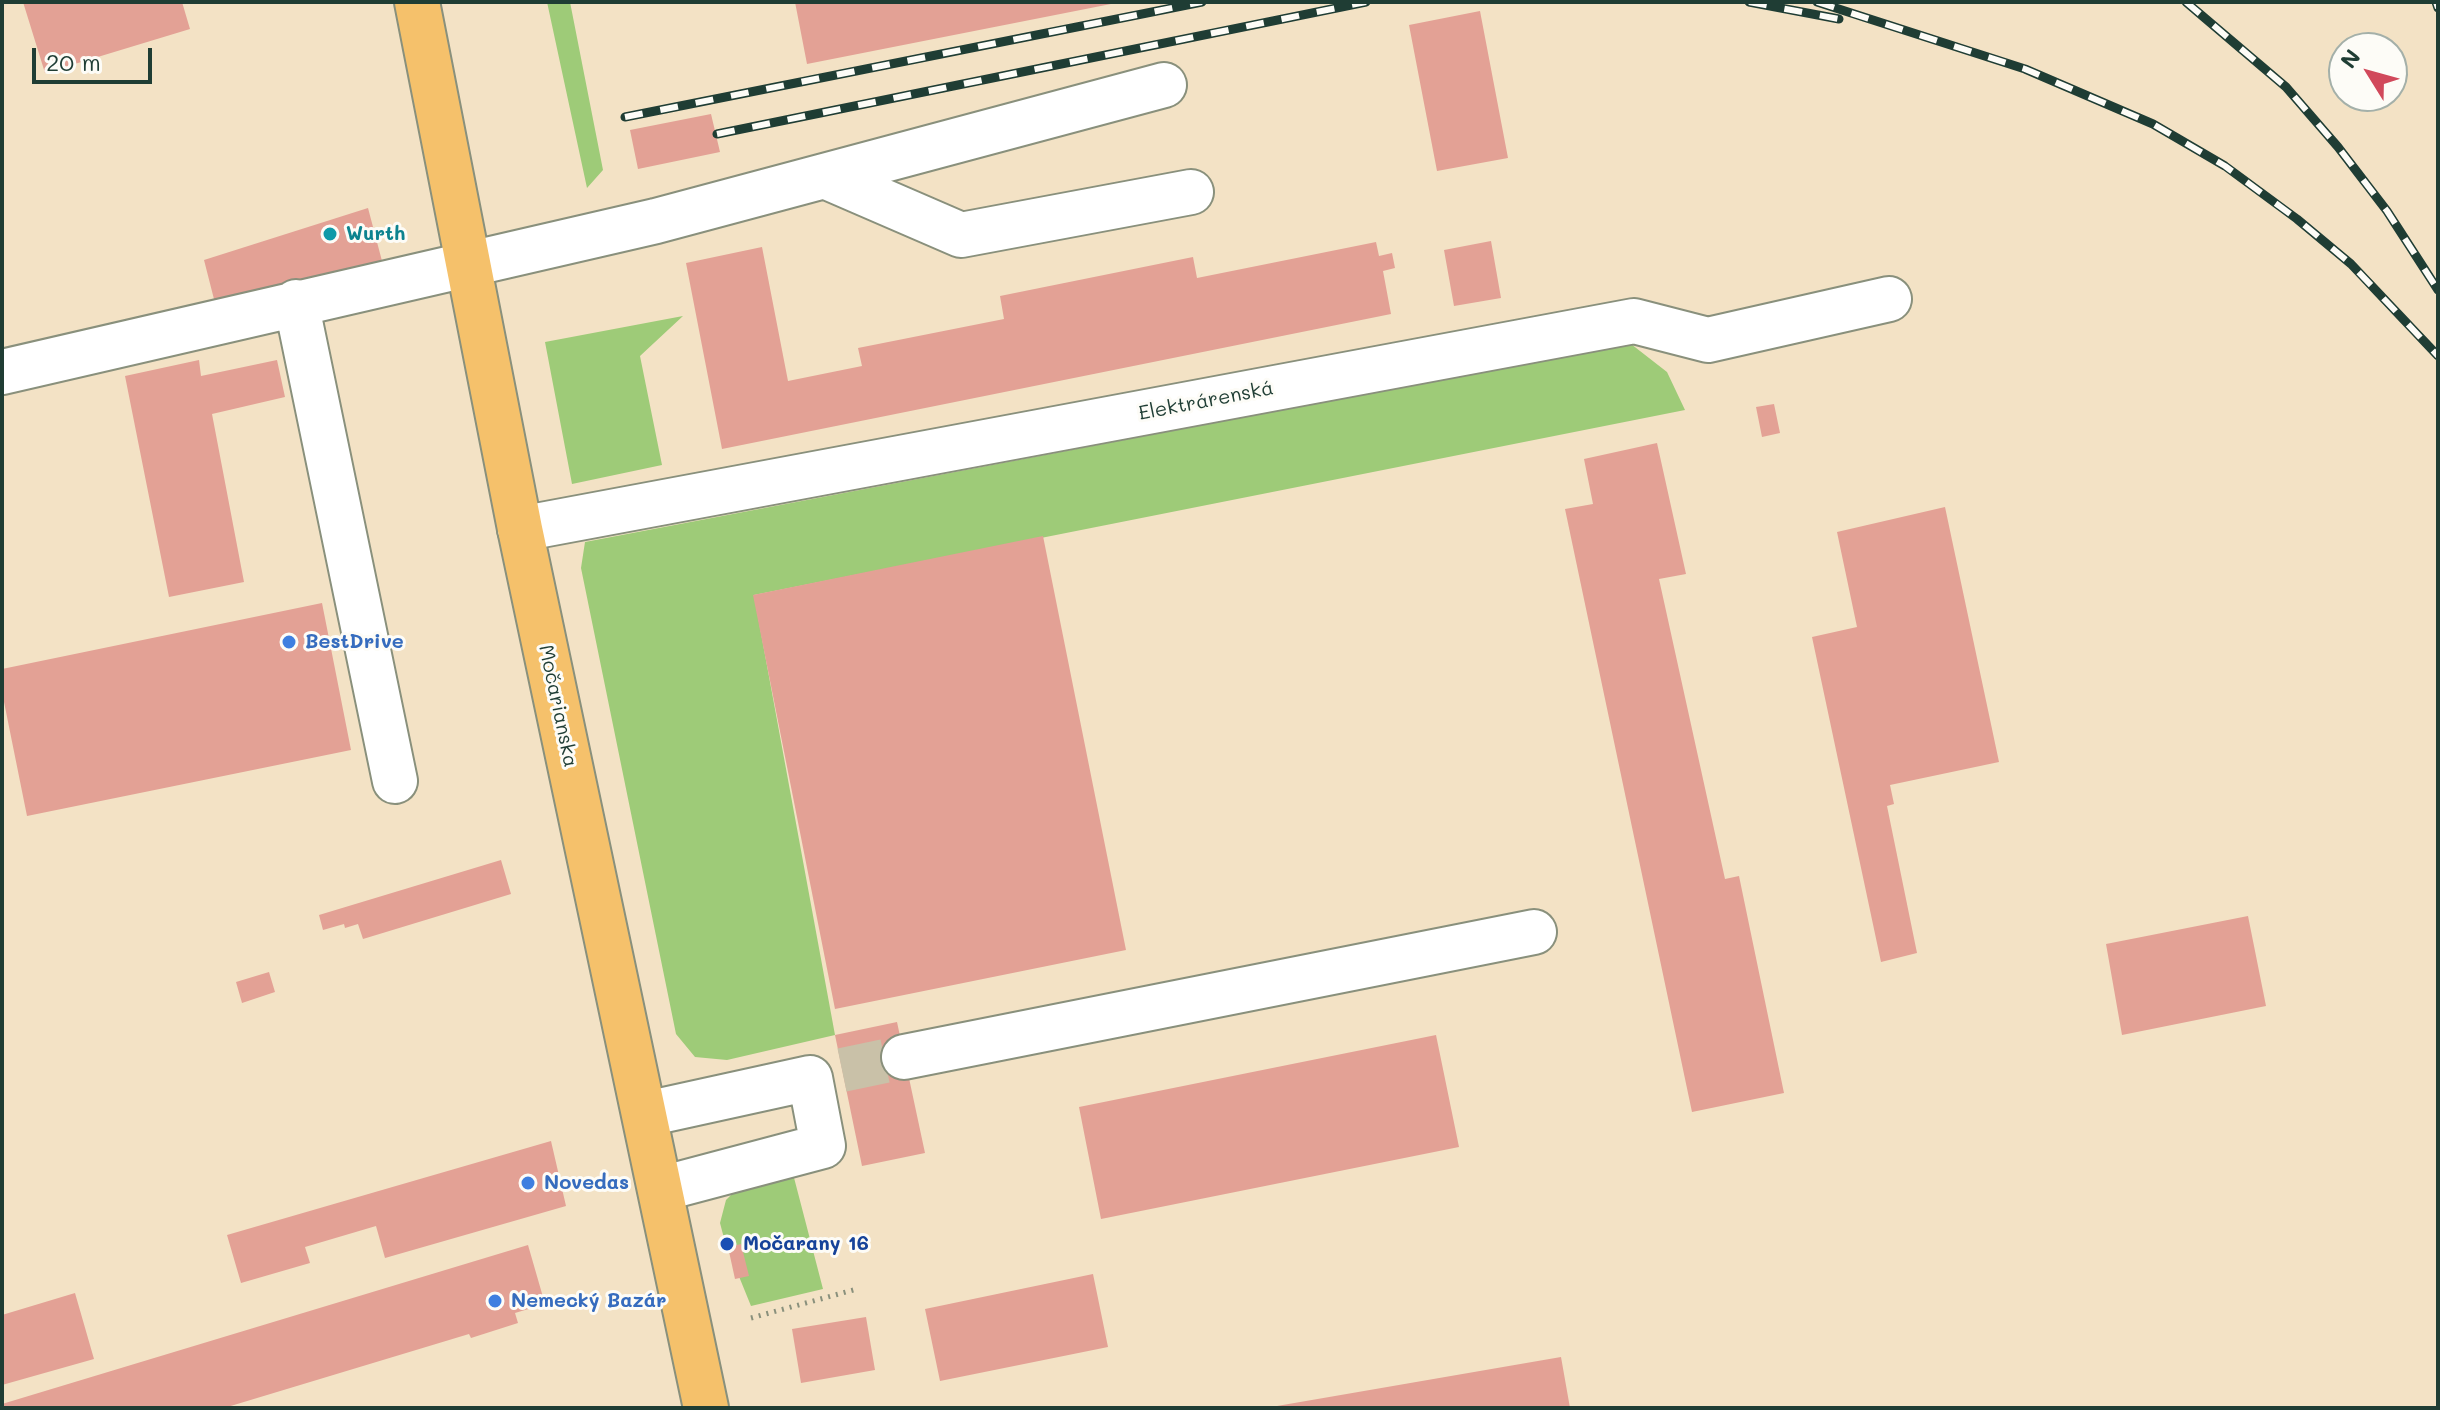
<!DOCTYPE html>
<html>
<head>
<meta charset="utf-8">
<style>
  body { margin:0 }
  #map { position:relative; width:2440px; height:1410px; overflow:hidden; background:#f3e2c5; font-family:Mali,sans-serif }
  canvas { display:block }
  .frame { position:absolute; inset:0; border:4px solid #1f3d34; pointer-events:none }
  .north { position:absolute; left:2328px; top:32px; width:80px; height:80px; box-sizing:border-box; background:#fdfcf7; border:2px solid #a4b0a9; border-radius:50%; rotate:307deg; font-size:22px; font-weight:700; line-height:32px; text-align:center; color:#1f3d34 }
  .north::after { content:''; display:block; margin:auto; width:28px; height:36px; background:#d1495b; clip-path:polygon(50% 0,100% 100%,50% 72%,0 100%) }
  .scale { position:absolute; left:32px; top:48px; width:120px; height:36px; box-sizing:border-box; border:4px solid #1f3d34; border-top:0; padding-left:10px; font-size:24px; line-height:28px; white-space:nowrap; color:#1f3d34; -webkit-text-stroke:6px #fdfcf7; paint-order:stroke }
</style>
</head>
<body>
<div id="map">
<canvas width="2440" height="1410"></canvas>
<div class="frame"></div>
<div class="north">N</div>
<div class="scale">20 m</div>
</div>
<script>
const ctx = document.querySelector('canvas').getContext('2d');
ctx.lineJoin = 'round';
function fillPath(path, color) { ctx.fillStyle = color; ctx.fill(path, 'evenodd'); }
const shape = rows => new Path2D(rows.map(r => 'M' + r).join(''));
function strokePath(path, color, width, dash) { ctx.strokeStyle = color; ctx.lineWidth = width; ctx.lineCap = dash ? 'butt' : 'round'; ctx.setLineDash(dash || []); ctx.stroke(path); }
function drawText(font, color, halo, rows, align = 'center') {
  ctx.font = font + ' Mali,sans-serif'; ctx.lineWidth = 6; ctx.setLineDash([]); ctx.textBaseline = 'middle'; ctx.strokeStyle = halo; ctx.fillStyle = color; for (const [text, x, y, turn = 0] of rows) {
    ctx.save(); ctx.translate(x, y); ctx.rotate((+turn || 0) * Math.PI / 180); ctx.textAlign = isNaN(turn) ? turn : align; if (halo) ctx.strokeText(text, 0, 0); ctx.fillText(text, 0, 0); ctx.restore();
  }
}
const green = shape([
  [547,2,570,2,603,170,587,188],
  [683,316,640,356,662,465,572,484,545,342],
  [1631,344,1667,372,1685,410,754,595,835,1035,727,1060,695,1057,676,1034,581,568,585,542],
  [792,1170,823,1289,751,1306,725,1242,720,1223,726,1200,745,1181]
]);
const building = shape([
  [23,2,182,2,190,29,45,73],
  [795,2,1116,2,1116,3,807,64],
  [1480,11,1508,158,1437,171,1409,25],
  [711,114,720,152,638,169,630,130],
  [368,208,382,261,216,307,204,260],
  [1491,241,1501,298,1454,306,1444,250],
  [1376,242,1379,256,1392,253,1395,268,1383,271,1391,314,722,449,686,263,762,247,788,381,862,366,858,348,1004,319,1000,296,1193,257,1197,278],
  [199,360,201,376,277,360,285,397,212,414,244,582,169,597,125,376],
  [1774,404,1780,433,1762,437,1756,407],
  [1657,443,1686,574,1659,579,1725,879,1739,876,1784,1093,1692,1112,1565,509,1593,504,1584,459],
  [1945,507,1999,762,1890,785,1894,804,1887,806,1917,953,1881,962,1812,637,1857,627,1837,532],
  [1043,536,1126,950,835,1009,753,595],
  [322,603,351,750,27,816,2,692,2,669],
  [501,860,511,894,363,939,358,924,345,928,344,924,323,930,319,915],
  [2248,916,2266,1006,2122,1035,2106,944],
  [269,972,275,992,242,1003,236,982],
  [897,1022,925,1153,862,1166,835,1035],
  [1436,1035,1459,1147,1101,1219,1079,1107],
  [551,1141,566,1206,385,1258,376,1226,305,1247,310,1263,241,1283,227,1235],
  [741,1244,749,1276,735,1279,728,1247],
  [528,1245,545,1304,515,1313,518,1323,471,1338,469,1334,224,1408,2,1408,2,1404],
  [1093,1274,1108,1347,940,1381,925,1309],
  [75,1293,94,1359,2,1385,2,1315],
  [866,1317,875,1370,801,1383,792,1329],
  [1561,1357,1570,1408,1277,1408,1277,1406]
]);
const minorTunnel = shape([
  [842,1070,904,1057]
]);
const path = shape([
  [751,1318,857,1289]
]);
const minor = shape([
  [827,177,961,235,1191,192],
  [296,302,395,781],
  [2,372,656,221,1164,85],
  [520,529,1634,321,1708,340,1889,299],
  [904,1057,1534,932],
  [646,1114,810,1078,823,1146,661,1189]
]);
const major = shape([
  [417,2,520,529,706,1408]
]);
const rail = shape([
  [1749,2,1839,19],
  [1817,2,2025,69,2153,124,2225,166,2297,219,2351,264,2438,356],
  [2186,2,2286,87,2338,147,2387,211,2438,290],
  [2436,2,2438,8],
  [625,117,1202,2],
  [717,134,1366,2]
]);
const markers = [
  [330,234,8,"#0f9aa8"],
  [289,642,8,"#3f7fe0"],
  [528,1183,8,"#3f7fe0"],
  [727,1244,8,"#1a4fb4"],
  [495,1301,8,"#3f7fe0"]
];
const cultureNames = [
  ["Wurth",346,234]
];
const streetNames = [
  ["Elektrárenská",1206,401,-11],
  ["Močarianska",558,706,78]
];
const shopNames = [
  ["BestDrive",305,642],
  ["Novedas",544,1183],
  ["Nemecký Bazár",511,1301]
];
const transitNames = [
  ["Močarany 16",743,1244]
];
fillPath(green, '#9ecb78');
fillPath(building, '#e3a195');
strokePath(minorTunnel, '#c9c1a8', 44, [44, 22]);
strokePath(minor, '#89907c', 48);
strokePath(major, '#89907c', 48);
strokePath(path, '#89907c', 5, [2, 6]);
strokePath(minor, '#fff', 44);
strokePath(major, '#f5c16b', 44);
strokePath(rail, '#1f3d34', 9);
strokePath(rail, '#fdfcf7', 6, [18]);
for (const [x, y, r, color] of markers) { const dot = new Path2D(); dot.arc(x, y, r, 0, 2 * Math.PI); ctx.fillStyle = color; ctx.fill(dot); strokePath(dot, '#fdfcf7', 3); }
drawText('bold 20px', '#0d838f', '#fdfcf7', cultureNames, 'left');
drawText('20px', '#1f3d34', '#fdfcf7', streetNames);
drawText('bold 20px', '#366cbe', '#fdfcf7', shopNames, 'left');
drawText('bold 20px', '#164399', '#fdfcf7', transitNames, 'left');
</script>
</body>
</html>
